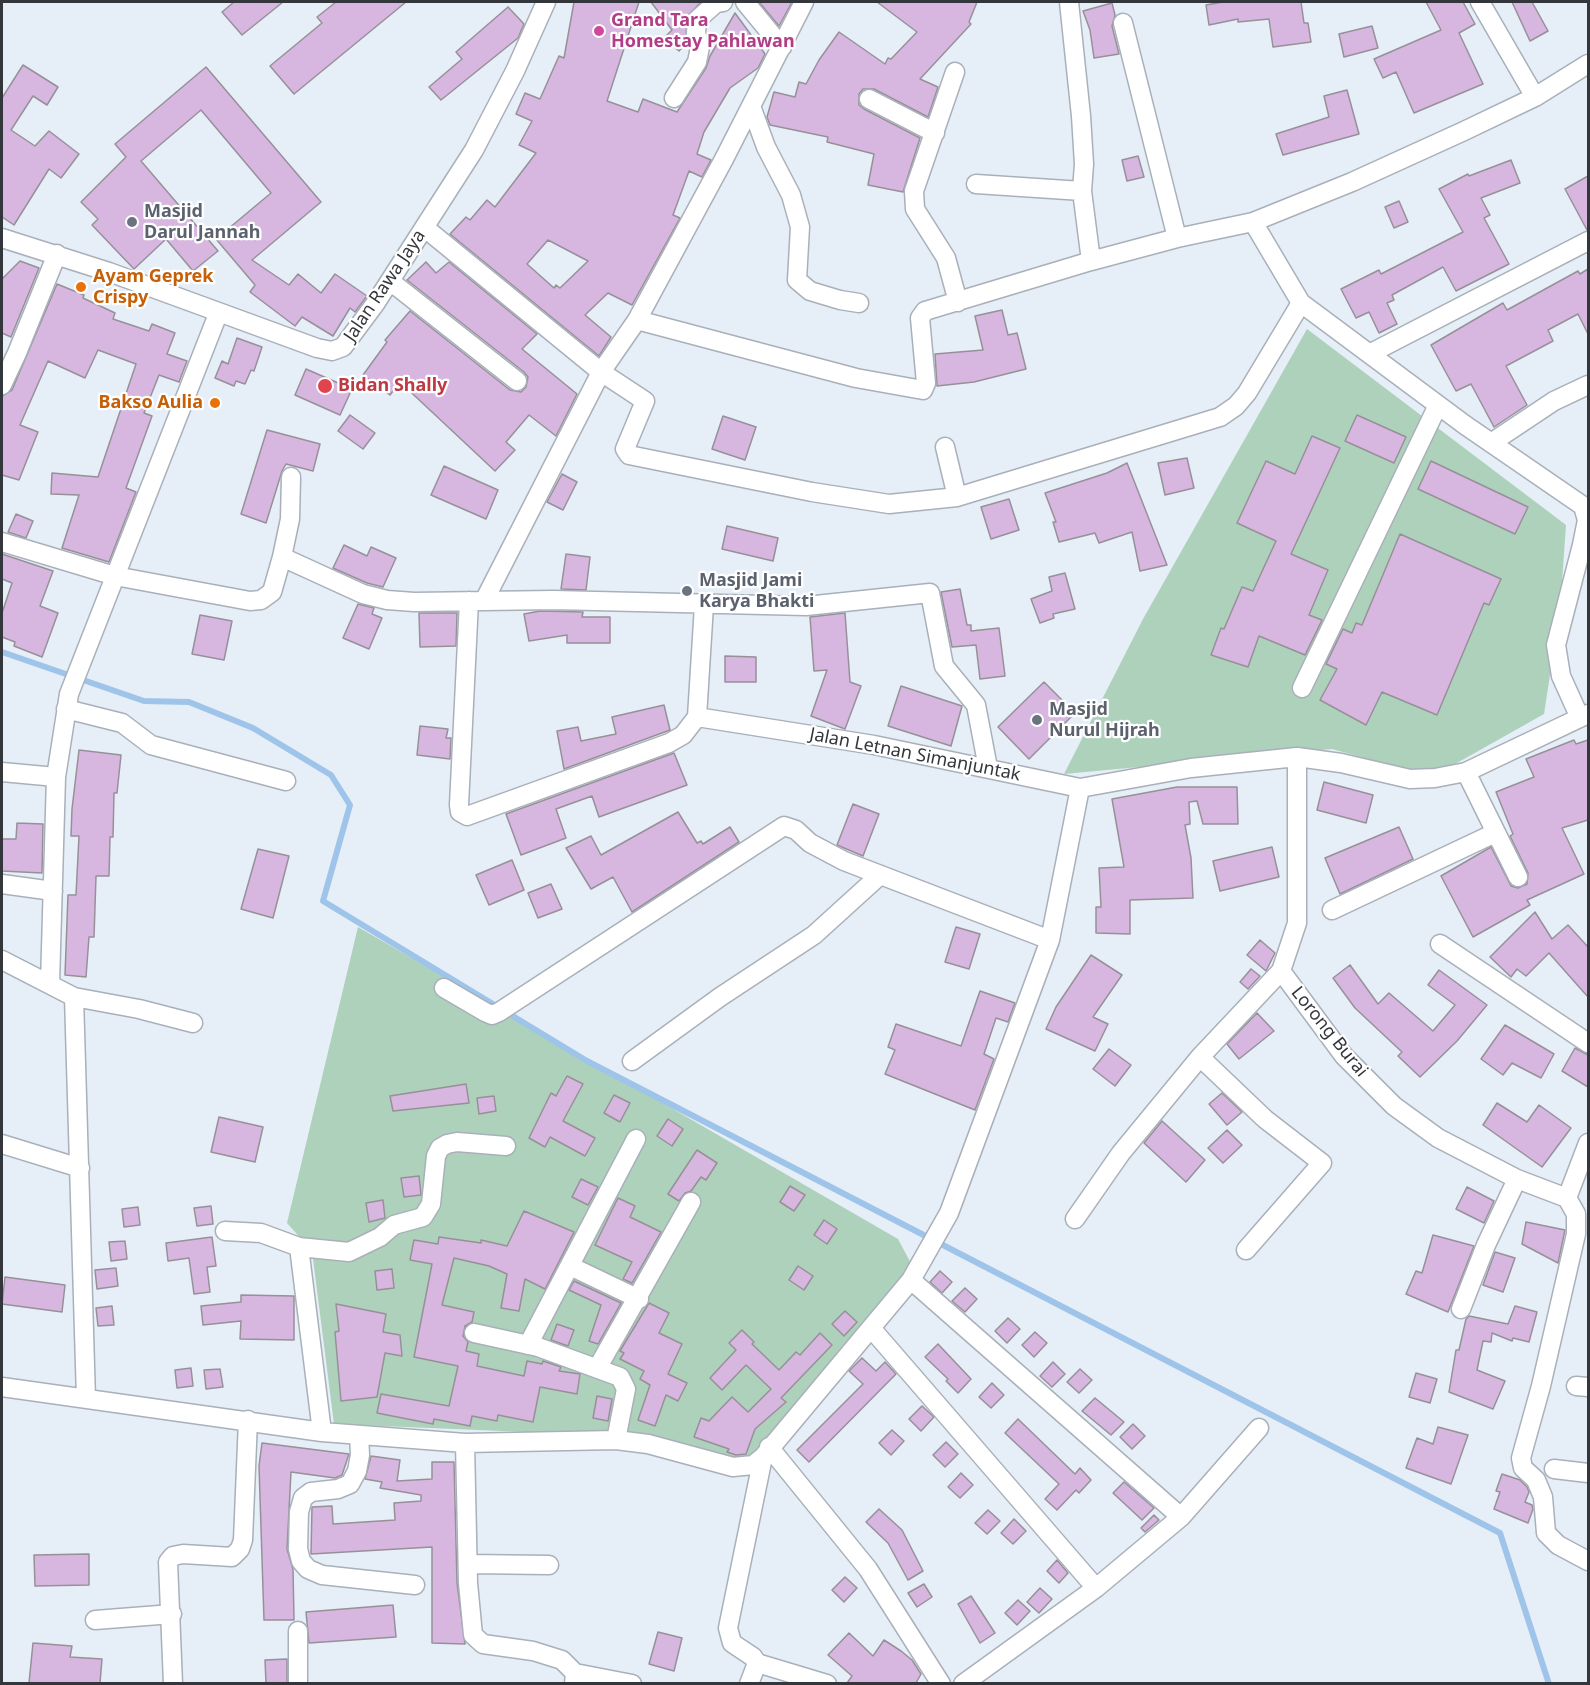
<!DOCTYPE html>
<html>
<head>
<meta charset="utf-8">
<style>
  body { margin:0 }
  #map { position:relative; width:1590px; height:1685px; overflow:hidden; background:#e6eef7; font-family:"Noto Sans",sans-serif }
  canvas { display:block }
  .frame { position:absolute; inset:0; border:3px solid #33363a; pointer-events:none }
</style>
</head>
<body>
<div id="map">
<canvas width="1590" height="1685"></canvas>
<div class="frame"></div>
</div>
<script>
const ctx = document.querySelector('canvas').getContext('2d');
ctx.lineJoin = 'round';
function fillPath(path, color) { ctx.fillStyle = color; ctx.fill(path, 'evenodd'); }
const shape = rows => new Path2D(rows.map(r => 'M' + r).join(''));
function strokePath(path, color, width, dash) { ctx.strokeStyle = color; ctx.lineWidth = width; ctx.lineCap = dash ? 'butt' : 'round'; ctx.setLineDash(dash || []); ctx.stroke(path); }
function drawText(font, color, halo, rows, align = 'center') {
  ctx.font = font + ' "Noto Sans",sans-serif'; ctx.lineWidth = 4.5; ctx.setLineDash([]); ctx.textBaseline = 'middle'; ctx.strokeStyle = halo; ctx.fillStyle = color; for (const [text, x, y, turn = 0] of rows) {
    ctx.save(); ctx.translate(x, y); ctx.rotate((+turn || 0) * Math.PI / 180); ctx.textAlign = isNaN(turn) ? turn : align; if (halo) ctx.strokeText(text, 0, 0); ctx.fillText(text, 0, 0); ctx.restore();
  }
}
const green = shape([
  [1307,329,1566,525,1560,610,1544,714,1432,777,1332,749,1064,774,1143,619],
  [358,927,898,1239,915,1271,747,1465,622,1436,334,1424,312,1251,287,1223]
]);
const stream = shape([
  [2,652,144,701,189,702,253,728,331,775,350,805,323,901,587,1061,1500,1533,1549,1684]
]);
const building = shape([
  [234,2,283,2,242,35,222,12,234,2],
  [336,2,406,2,294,94,270,66,322,23,317,17,336,2],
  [574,2,639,2,607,101,638,112,643,99,677,112,706,68,710,56,735,13,765,54,758,68,730,88,704,132,697,154,711,160,702,177,689,171,673,215,680,218,632,305,608,293,585,315,611,337,599,356,450,234,466,217,470,220,487,200,495,207,536,153,519,145,532,121,516,114,525,93,540,99,559,56,564,58,574,2],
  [548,240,588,261,560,288,556,285,554,288,527,264,548,240],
  [651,2,701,2,686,18,687,42,679,51,664,38,672,30,651,2],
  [759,2,792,2,779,26,759,2],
  [877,2,977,2,969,22,971,24,920,79,938,87,928,117,874,89,863,89,859,94,859,105,864,109,920,138,903,192,868,185,874,154,827,142,828,137,770,125,767,117,774,92,795,97,799,82,806,84,819,60,839,32,885,64,888,58,891,59,917,32,877,2],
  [1223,2,1301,2,1304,23,1308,23,1311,42,1273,47,1269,19,1238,22,1238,19,1209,25,1206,5,1223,2],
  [1426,2,1463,2,1475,24,1459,33,1483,84,1414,113,1396,72,1383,78,1374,59,1441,30,1426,2],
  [1512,2,1532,2,1548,31,1530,41,1512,2],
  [1112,3,1115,15,1112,26,1119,54,1094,58,1090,30,1083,11,1112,3],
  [508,7,524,24,518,38,441,100,429,87,462,59,456,52,508,7],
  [1372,26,1378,48,1344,57,1339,34,1372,26],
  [23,65,58,87,47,105,33,96,11,130,35,146,49,131,79,154,61,178,49,169,14,225,2,217,2,98,23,65],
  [206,67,321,202,252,260,289,285,298,274,321,293,335,274,367,296,355,312,350,308,333,336,302,317,295,326,250,292,255,285,216,239,271,193,201,110,141,161,218,251,193,271,166,239,134,269,92,225,98,219,81,202,126,157,115,144,206,67],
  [1347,90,1359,134,1283,155,1276,134,1329,117,1324,96,1347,90],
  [1138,156,1144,177,1127,181,1122,160,1138,156],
  [1511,160,1520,183,1481,198,1490,215,1484,218,1509,264,1456,291,1443,267,1392,295,1394,300,1387,303,1397,324,1379,333,1369,312,1356,318,1341,289,1379,270,1381,274,1463,232,1439,189,1468,174,1469,176,1511,160],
  [1588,176,1588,230,1587,230,1565,189,1588,176],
  [1399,201,1408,222,1394,228,1385,207,1399,201],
  [20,261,39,268,11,337,2,333,2,279,20,261],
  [426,262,436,273,449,262,537,334,522,349,577,394,556,436,529,415,506,442,515,450,495,471,400,382,390,395,363,375,387,342,385,340,410,311,510,390,521,392,526,387,528,377,524,372,407,280,426,262],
  [1588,269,1588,334,1578,314,1548,330,1553,341,1506,366,1527,405,1494,427,1471,384,1456,391,1431,345,1503,303,1507,310,1578,271,1580,274,1588,269],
  [57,284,84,295,83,298,115,313,113,319,149,331,152,324,175,333,167,354,187,361,179,382,159,375,144,413,152,416,126,488,136,492,109,562,62,548,79,495,51,494,52,473,98,477,136,364,98,350,85,378,48,361,20,425,38,432,19,480,2,475,2,396,12,390,57,284],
  [1002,310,1008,335,1017,333,1026,369,974,382,937,386,935,354,983,350,975,316,1002,310],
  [237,338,262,347,254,371,251,370,245,384,236,381,234,386,215,378,222,361,228,364,237,338],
  [306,369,352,389,340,415,295,395,306,369],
  [350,415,375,433,363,449,338,431,350,415],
  [1357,415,1406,437,1394,463,1345,441,1357,415],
  [723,416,756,427,745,460,712,449,723,416],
  [267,430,320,444,313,471,286,464,282,471,266,523,241,514,267,430],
  [1312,436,1340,448,1291,554,1328,570,1309,615,1322,620,1305,655,1259,636,1248,667,1211,655,1221,628,1224,629,1242,587,1253,591,1276,541,1237,523,1266,461,1295,474,1312,436],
  [1187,458,1194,488,1165,495,1158,463,1187,458],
  [1431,461,1528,507,1515,534,1418,489,1431,461],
  [1127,463,1167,565,1140,571,1132,532,1099,543,1095,533,1059,542,1053,522,1056,522,1045,493,1107,473,1127,463],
  [444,466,498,490,486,519,431,495,444,466],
  [562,474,577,482,563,510,547,502,562,474],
  [1009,499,1019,530,991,539,981,507,1009,499],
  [16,514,33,521,26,538,8,532,16,514],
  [727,526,778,538,773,561,722,549,727,526],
  [1400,534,1501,579,1489,605,1484,603,1437,715,1382,692,1366,725,1320,700,1337,669,1326,664,1343,629,1352,633,1356,623,1362,625,1400,534],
  [344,545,367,556,371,547,396,558,383,587,367,583,333,568,344,545],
  [2,554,53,571,40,606,58,613,42,657,14,646,15,642,2,637,2,613,12,583,2,579,2,554],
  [566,554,590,557,586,590,561,589,566,554],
  [1065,573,1075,609,1053,614,1054,618,1040,623,1031,599,1052,591,1049,577,1065,573],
  [960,589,967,625,971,625,971,631,999,628,1005,676,980,679,976,645,952,647,941,592,960,589],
  [358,604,374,608,372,614,382,618,369,649,343,638,358,604],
  [540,611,583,612,582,617,610,617,610,643,567,643,567,635,529,641,524,614,540,611],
  [419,613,457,613,456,646,420,647,419,613],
  [845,613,850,682,861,686,845,729,811,716,827,670,814,671,810,617,845,613],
  [200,615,232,621,224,660,192,654,200,615],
  [725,656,756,657,756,682,725,682,725,656],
  [1044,682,1075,713,1029,759,998,727,1044,682],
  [901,686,962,706,951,746,888,726,901,686],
  [664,705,670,730,564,769,557,731,578,727,581,741,616,734,612,717,664,705],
  [420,726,448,729,446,738,451,738,450,759,417,755,420,726],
  [1574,740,1576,744,1588,740,1588,820,1562,828,1584,874,1527,900,1530,905,1473,937,1441,876,1491,847,1511,886,1518,888,1527,884,1528,873,1510,836,1513,834,1496,792,1534,777,1526,759,1574,740],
  [79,750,121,755,117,793,114,793,113,837,110,837,109,876,96,876,94,937,89,937,86,977,65,975,68,895,76,895,79,836,71,836,72,809,79,750],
  [674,753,687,785,599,817,592,796,556,809,566,838,521,855,506,814,674,753],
  [1324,782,1373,795,1366,823,1317,810,1324,782],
  [1177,787,1237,787,1238,824,1203,824,1197,801,1189,802,1190,824,1185,825,1191,858,1193,898,1130,900,1130,934,1096,933,1096,907,1101,907,1099,868,1124,867,1112,799,1177,787],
  [853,804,879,814,863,856,837,845,853,804],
  [678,812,697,843,701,841,703,844,730,827,739,842,632,912,613,877,591,889,566,848,591,836,601,855,678,812],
  [17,823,43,824,42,873,2,871,2,839,16,839,17,823],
  [1399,827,1413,859,1340,894,1325,858,1399,827],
  [1272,847,1279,877,1220,891,1213,861,1272,847],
  [258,849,289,856,273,918,241,909,258,849],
  [512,860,524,890,489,905,476,875,512,860],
  [551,884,562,909,538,918,528,893,551,884],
  [1535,912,1552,939,1568,925,1588,947,1588,997,1549,953,1526,976,1517,969,1511,977,1490,957,1535,912],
  [956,927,980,934,969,969,945,962,956,927],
  [1260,940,1275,953,1266,971,1247,955,1260,940],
  [1091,955,1122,975,1093,1017,1108,1024,1095,1051,1046,1029,1056,1007,1091,955],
  [1350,965,1378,1004,1389,993,1433,1031,1455,1005,1428,985,1439,970,1487,1005,1457,1041,1420,1077,1398,1056,1402,1052,1355,1008,1333,978,1350,965],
  [1251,969,1260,976,1248,989,1240,982,1251,969],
  [980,991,1015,1003,1008,1022,996,1018,984,1054,994,1059,975,1110,885,1074,895,1050,888,1047,896,1024,961,1046,980,991],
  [1257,1013,1274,1031,1239,1059,1227,1044,1257,1013],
  [1505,1025,1554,1054,1541,1078,1512,1063,1503,1075,1481,1059,1505,1025],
  [1575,1048,1588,1055,1588,1087,1562,1071,1575,1048],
  [1109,1049,1131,1065,1115,1086,1093,1069,1109,1049],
  [567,1076,583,1084,563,1121,595,1138,585,1156,550,1137,545,1147,529,1138,551,1093,556,1096,567,1076],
  [466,1084,469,1103,393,1111,390,1096,466,1084],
  [1222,1093,1242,1112,1227,1125,1209,1104,1222,1093],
  [614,1095,630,1103,620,1122,604,1113,614,1095],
  [494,1096,496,1111,479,1114,477,1098,494,1096],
  [1497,1103,1527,1122,1539,1105,1571,1128,1542,1167,1483,1125,1497,1103],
  [219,1117,263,1127,255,1162,211,1152,219,1117],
  [668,1119,683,1129,672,1146,657,1136,668,1119],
  [1162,1121,1205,1160,1186,1182,1144,1143,1162,1121],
  [1227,1130,1242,1145,1223,1163,1208,1148,1227,1130],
  [697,1150,717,1163,706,1180,701,1177,691,1191,685,1193,679,1201,668,1194,697,1150],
  [419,1176,421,1195,404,1197,401,1178,419,1176],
  [581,1179,598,1187,588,1205,572,1197,581,1179],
  [790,1186,805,1195,794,1211,780,1202,790,1186],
  [1467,1187,1494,1201,1484,1223,1456,1209,1467,1187],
  [618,1198,635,1206,630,1217,661,1232,632,1283,623,1279,632,1262,595,1245,618,1198],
  [383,1200,385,1218,369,1222,366,1203,383,1200],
  [211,1206,213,1224,197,1226,194,1208,211,1206],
  [138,1207,140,1225,124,1227,122,1209,138,1207],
  [524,1211,574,1232,545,1289,525,1279,519,1311,501,1308,507,1274,489,1266,454,1258,442,1305,474,1312,472,1322,465,1326,463,1336,468,1342,466,1351,479,1354,477,1366,524,1376,527,1361,542,1364,543,1361,561,1367,559,1371,580,1374,577,1394,540,1387,533,1422,498,1415,497,1421,472,1416,470,1426,434,1419,433,1424,377,1413,381,1394,449,1406,458,1366,414,1357,432,1264,410,1260,414,1240,438,1244,439,1237,481,1243,481,1240,507,1246,524,1211],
  [824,1220,837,1229,827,1244,814,1235,824,1220],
  [1526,1222,1565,1230,1558,1263,1522,1244,1526,1222],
  [1433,1235,1474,1246,1448,1312,1406,1294,1416,1271,1422,1273,1433,1235],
  [212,1237,216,1266,207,1267,210,1292,194,1294,189,1258,168,1261,166,1243,212,1237],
  [125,1241,127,1259,111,1261,109,1242,125,1241],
  [1495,1252,1515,1258,1503,1292,1483,1285,1495,1252],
  [798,1266,813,1276,804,1290,789,1280,798,1266],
  [116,1268,118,1286,97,1289,95,1270,116,1268],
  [392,1269,394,1288,377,1290,375,1271,392,1269],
  [940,1271,952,1282,942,1293,930,1282,940,1271],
  [5,1277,65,1285,62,1312,2,1304,5,1277],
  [574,1281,621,1303,598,1344,589,1341,601,1305,569,1290,574,1281],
  [965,1288,977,1299,965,1312,952,1301,965,1288],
  [241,1295,294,1296,294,1340,240,1339,241,1321,203,1325,201,1306,241,1302,241,1295],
  [649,1303,669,1313,659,1333,682,1344,668,1374,687,1383,678,1401,666,1395,655,1426,638,1420,650,1385,640,1379,644,1371,620,1359,624,1353,620,1351,649,1303],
  [336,1304,386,1314,383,1332,400,1335,402,1356,385,1353,377,1397,341,1401,335,1332,339,1331,336,1304],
  [112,1306,114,1325,98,1326,96,1308,112,1306],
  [1515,1306,1537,1312,1529,1342,1513,1338,1512,1341,1492,1333,1491,1342,1483,1341,1477,1370,1505,1381,1493,1409,1449,1392,1456,1350,1459,1350,1466,1319,1469,1316,1508,1324,1515,1306],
  [845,1311,857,1322,844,1336,832,1324,845,1311],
  [1008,1318,1020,1329,1007,1343,995,1331,1008,1318],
  [557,1324,574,1330,568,1346,551,1340,557,1324],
  [742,1330,754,1342,752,1344,779,1370,796,1352,800,1355,820,1333,832,1345,781,1398,786,1402,755,1429,746,1454,736,1455,727,1452,729,1449,694,1437,701,1418,709,1421,732,1397,748,1412,771,1389,746,1365,722,1390,710,1378,736,1350,729,1343,742,1330],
  [1035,1332,1047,1343,1034,1357,1022,1345,1035,1332],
  [938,1344,971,1379,958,1393,946,1381,948,1379,925,1357,938,1344],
  [862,1358,876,1371,885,1362,896,1374,809,1462,797,1450,863,1384,849,1371,862,1358],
  [1053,1362,1065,1374,1052,1387,1040,1376,1053,1362],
  [191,1368,193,1386,177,1388,175,1370,191,1368],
  [220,1369,223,1387,206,1389,204,1370,220,1369],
  [1080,1369,1092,1380,1079,1393,1067,1382,1080,1369],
  [1416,1373,1437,1379,1430,1403,1409,1397,1416,1373],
  [992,1383,1004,1395,991,1408,979,1397,992,1383],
  [597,1396,612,1399,608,1421,593,1418,597,1396],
  [1095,1398,1124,1422,1111,1435,1082,1411,1095,1398],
  [922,1406,934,1417,921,1431,909,1419,922,1406],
  [1018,1419,1075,1474,1080,1468,1091,1480,1079,1493,1076,1490,1057,1510,1045,1499,1059,1484,1005,1433,1018,1419],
  [1133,1424,1145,1436,1132,1449,1120,1437,1133,1424],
  [1438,1427,1468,1435,1451,1484,1406,1468,1417,1438,1433,1444,1438,1427],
  [892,1430,904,1441,891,1455,879,1443,892,1430],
  [946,1442,958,1454,945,1467,933,1455,946,1442],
  [262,1443,349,1454,342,1475,335,1478,291,1472,287,1549,293,1569,294,1620,264,1620,259,1466,262,1443],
  [371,1456,400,1460,397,1481,432,1479,432,1462,454,1462,457,1583,465,1644,432,1643,432,1547,311,1554,312,1507,332,1506,333,1524,395,1520,394,1503,421,1501,421,1495,380,1488,382,1482,365,1479,371,1456],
  [961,1473,973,1485,960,1498,948,1487,961,1473],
  [1502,1474,1520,1480,1527,1487,1529,1492,1525,1502,1532,1505,1533,1509,1528,1523,1494,1509,1500,1492,1496,1491,1502,1474],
  [1124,1482,1154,1508,1142,1520,1113,1493,1124,1482],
  [879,1509,902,1530,923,1571,908,1580,888,1543,866,1522,879,1509],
  [988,1510,1000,1521,987,1534,975,1523,988,1510],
  [1154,1515,1159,1520,1145,1532,1141,1528,1154,1515],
  [1014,1519,1026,1531,1013,1544,1001,1533,1014,1519],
  [89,1554,89,1585,35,1586,34,1555,89,1554],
  [1057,1560,1068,1573,1059,1583,1047,1571,1057,1560],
  [845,1577,857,1588,844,1602,832,1590,845,1577],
  [924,1584,932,1597,917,1607,908,1593,924,1584],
  [1040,1588,1052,1599,1039,1613,1027,1602,1040,1588],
  [971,1596,995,1633,980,1643,958,1604,971,1596],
  [1018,1600,1030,1611,1017,1625,1005,1613,1018,1600],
  [393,1605,396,1637,309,1643,306,1612,393,1605],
  [658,1632,682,1638,674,1671,649,1664,658,1632],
  [849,1633,873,1656,884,1640,901,1651,912,1660,921,1674,916,1683,847,1683,852,1676,828,1655,849,1633],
  [33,1643,72,1646,70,1657,102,1659,100,1683,29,1683,33,1643],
  [287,1659,287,1683,266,1683,265,1660,287,1659]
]);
const minor = shape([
  [745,2,782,47],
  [1069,2,1081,116,1084,164,1082,191,1091,261],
  [1480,2,1535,97],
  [1123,23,1177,238],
  [955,72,914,191,915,209,946,258,958,302],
  [674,98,697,62,700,47,696,33,697,20,716,3,723,2],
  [869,99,935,133],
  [751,106,766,147,791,195,800,227,797,280,810,291,840,300,859,303],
  [976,184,1082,191],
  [1253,222,1301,303,1465,425,1583,506,1587,520,1582,545,1556,645,1561,676,1580,718],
  [425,228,601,372,645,401,625,449,629,455,812,492,889,504,957,497,1220,417,1236,406,1247,393,1301,303],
  [2,238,109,272,317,348,332,351,343,347,375,304,474,150,515,71,546,2],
  [390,281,517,381],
  [637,320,856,378,923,390,926,383,920,318,925,311,1091,261,1177,238,1253,222,1352,182,1464,131,1535,97,1588,64],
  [1371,353,1588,241],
  [2,385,17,353,57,254],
  [1491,443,1554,401,1588,385],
  [945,447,957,497],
  [2,542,115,576,250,601,261,600,272,592,282,557,290,519,291,477],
  [282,557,363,594,387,600,414,602,553,600,806,606,930,593,944,666,976,705,988,768],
  [469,601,459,805,460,812,467,816,669,743,683,735,697,717,874,745,1080,788,1191,768,1297,757,1341,763,1410,779,1435,778,1466,772,1588,714],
  [484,601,601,372,637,320,724,159,804,2],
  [1302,688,1438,405],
  [66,709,122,723,151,745,286,781],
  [697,717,704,605],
  [1297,757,1297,923,1281,971,1344,1056,1394,1106,1438,1138,1517,1179,1567,1198],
  [2,772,56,777],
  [1466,772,1518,877],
  [2,884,53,891],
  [1332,910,1495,833],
  [1440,944,1588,1043],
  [2,960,74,997,139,1009,193,1023],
  [50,983,56,777,69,694,218,314],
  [444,988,485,1012,492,1015,499,1012,784,826,796,830,810,843,844,861,1050,940],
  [74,997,86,1399],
  [1200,1057,1265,1119,1322,1163,1246,1250],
  [632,1061,720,997,814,935,879,876],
  [2,1144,80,1168],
  [1567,1198,1576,1214,1576,1234,1541,1386,1521,1458,1523,1468,1536,1480,1543,1497,1546,1533,1558,1545,1588,1561],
  [1567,1198,1588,1143],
  [1075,1219,1121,1153,1200,1057,1281,971],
  [225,1231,261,1233,299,1247,322,1432],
  [299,1247,349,1252,380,1237,394,1225,423,1217,431,1204,436,1156,440,1148,447,1144,457,1142,506,1146],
  [570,1266,639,1299],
  [911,1280,1181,1517],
  [1461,1309,1486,1245,1517,1179],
  [871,1328,1096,1588],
  [474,1333,538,1347,620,1377,626,1389,616,1440],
  [528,1345,636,1139],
  [598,1367,691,1202],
  [1576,1386,1588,1387],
  [2,1387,322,1432,465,1443,616,1440,648,1444,733,1467,753,1465,763,1457,911,1280,949,1213,1050,940,1080,788],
  [359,1435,360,1455,357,1471,350,1484,338,1489,311,1492,303,1498,299,1512,298,1549,301,1561,308,1569,322,1575,415,1585],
  [465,1443,468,1583,473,1635,483,1644,533,1651,562,1660,575,1673,574,1684],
  [769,1447,868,1569,941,1684],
  [1554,1469,1588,1473],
  [468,1564,549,1565],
  [95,1620,172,1614],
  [757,1663,827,1684],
  [575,1673,632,1684],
  [173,1684,168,1562,173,1556,183,1554,232,1557,240,1549,243,1540,248,1420],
  [298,1684,298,1631],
  [749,1684,757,1663,753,1657,732,1643,728,1628,763,1457],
  [963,1684,1096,1588,1181,1517,1259,1428]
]);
const markers = [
  [599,31,6,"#d1479c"],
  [132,222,6,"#6b7280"],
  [81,287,6,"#e8710a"],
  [325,386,8,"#e0444e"],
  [215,403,6,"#e8710a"],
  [687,591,6,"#6b7280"],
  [1037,720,6,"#6b7280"]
];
const hotelNames = [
  ["Grand Tara",611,21],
  ["Homestay Pahlawan",611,42]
];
const worshipNames = [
  ["Masjid",144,212],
  ["Darul Jannah",144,233],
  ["Masjid Jami",699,581],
  ["Karya Bhakti",699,602],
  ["Masjid",1049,710],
  ["Nurul Hijrah",1049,731]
];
const foodNames = [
  ["Ayam Geprek",93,277],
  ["Crispy",93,298],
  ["Bakso Aulia",203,403,"right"]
];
const streetNames = [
  ["Jalan Rawa Jaya",385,286,-56],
  ["Jalan Letnan Simanjuntak",915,755,11],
  ["Lorong Burai",1329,1032,51]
];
const healthNames = [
  ["Bidan Shally",338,386]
];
fillPath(green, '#add1bb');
strokePath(stream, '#9fc4e9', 6);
fillPath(building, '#d7b7e0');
strokePath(building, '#979099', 1.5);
strokePath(minor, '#a9b0b9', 21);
strokePath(minor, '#fff', 18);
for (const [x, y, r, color] of markers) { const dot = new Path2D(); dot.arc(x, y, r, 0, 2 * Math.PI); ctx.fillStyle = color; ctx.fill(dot); strokePath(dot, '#fff', 2); }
drawText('bold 18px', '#b23c85', '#fff', hotelNames, 'left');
drawText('bold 18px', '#5b616d', '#fff', worshipNames, 'left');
drawText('bold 18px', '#c56008', '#fff', foodNames, 'left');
drawText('18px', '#33363a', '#fff', streetNames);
drawText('bold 18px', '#be3a42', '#fff', healthNames, 'left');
</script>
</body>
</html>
